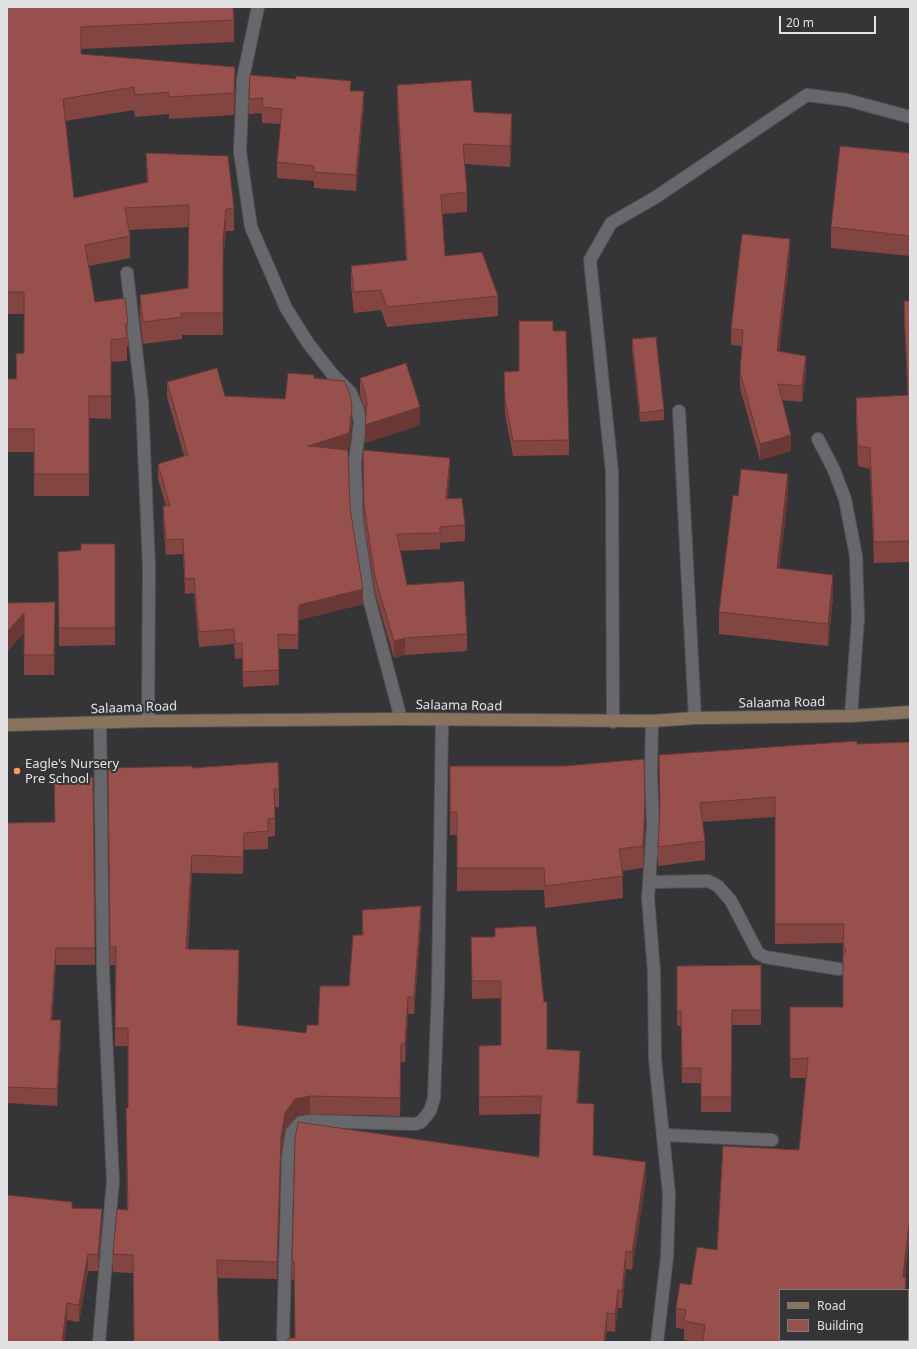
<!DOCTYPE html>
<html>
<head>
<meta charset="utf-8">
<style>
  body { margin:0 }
  #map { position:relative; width:917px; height:1349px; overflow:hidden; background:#353538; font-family:"Noto Sans",sans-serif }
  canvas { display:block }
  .frame { position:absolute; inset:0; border:8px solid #e2e2e4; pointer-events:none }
  .legend { position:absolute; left:779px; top:1289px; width:130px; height:52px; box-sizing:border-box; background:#353538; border:1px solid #7a7a7d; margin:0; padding:5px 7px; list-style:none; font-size:12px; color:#e2e2e4 }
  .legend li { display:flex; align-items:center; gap:8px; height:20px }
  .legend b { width:20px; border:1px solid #7a7a7d }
  .scale { position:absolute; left:779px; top:16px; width:97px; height:18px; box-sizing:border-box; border:2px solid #e2e2e4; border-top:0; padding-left:5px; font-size:12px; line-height:14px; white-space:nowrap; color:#e2e2e4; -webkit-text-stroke:3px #353538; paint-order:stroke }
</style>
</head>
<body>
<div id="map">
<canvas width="917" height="1349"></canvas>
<div class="frame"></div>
<ul class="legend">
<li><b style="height:5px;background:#88745d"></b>Road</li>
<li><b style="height:11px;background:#98504c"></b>Building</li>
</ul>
<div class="scale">20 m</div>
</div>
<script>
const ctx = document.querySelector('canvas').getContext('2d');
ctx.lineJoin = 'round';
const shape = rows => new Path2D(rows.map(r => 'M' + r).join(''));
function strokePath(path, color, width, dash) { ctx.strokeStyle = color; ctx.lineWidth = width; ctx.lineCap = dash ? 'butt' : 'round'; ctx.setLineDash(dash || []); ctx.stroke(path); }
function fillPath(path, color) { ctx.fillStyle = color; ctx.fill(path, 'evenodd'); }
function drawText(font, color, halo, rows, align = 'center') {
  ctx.font = font + ' "Noto Sans",sans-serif'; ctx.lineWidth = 4; ctx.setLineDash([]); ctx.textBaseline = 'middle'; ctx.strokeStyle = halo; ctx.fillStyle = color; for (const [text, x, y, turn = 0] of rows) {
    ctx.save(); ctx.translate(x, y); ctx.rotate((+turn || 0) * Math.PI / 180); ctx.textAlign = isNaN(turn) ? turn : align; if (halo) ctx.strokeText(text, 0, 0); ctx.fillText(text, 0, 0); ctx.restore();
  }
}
const lane = shape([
  [679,411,695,718],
  [650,882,708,881,718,886,731,901,758,953,765,957,839,969],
  [664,1135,772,1140]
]);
const street = shape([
  [258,7,243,78,240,152,251,227,286,308,308,343,333,375,350,392,357,407,360,422,355,462,357,522,368,595,401,719],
  [127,273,142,401,149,567,148,721],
  [818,439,834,470,845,499,856,556,858,618,851,716],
  [652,721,651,774,653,825,648,898,654,972,655,1059,669,1194,667,1257,657,1342],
  [613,722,612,472,590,260,611,223,656,197,807,95,847,100,910,117],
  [283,1338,288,1156,292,1132,301,1122,310,1121,415,1124,421,1122,430,1111,434,1098,438,989,442,721],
  [99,1342,113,1181,103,971,100,723]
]);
const secondary = shape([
  [7,725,148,721,401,719,652,721,695,718,851,716,910,712]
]);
const wall = shape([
  [7,7,234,20,234,42,81,49,81,54,235,89,234,115,169,119,169,114,135,117,134,110,65,121,74,198,147,183,146,153,234,208,234,231,226,231,223,261,223,335,182,335,182,339,143,344,140,317,140,295,188,288,189,227,129,230,130,236,130,258,89,266,95,302,128,324,128,346,127,346,127,361,111,362,111,419,89,418,89,496,34,496,34,452,7,452,7,379,16,379,16,354,24,353,24,314,7,314],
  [397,85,474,112,512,134,510,167,465,164,467,192,467,212,442,214,445,256,498,296,498,316,387,327,381,310,354,313,351,286,351,266,406,260,397,105],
  [351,91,364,106,356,191,314,188,314,181,277,178,277,162,281,124,262,123,262,113,249,114,249,99],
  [910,153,910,256,831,248,831,227],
  [790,254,779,351,806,372,802,402,782,400,791,451,760,460,740,388,740,372,742,346,731,345,731,329],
  [904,301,910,301,910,562,874,563,870,469,858,466,856,418,856,398,908,395,904,322],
  [553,331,569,440,569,455,513,456,505,414,504,372,519,371],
  [632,339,664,410,664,420,640,422,632,349],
  [314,378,352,422,349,448,344,450,350,508,363,604,299,620,298,649,278,649,279,685,243,687,242,658,235,659,234,644,199,647,194,593,185,594,183,554,166,555,163,521,163,506,166,506,158,479,158,464,184,456,167,397,167,382,225,396,285,399],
  [360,378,420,425,365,443,366,414,364,405,360,395],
  [363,450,450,475,447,499,465,525,465,541,440,543,440,549,400,551,407,585,467,634,467,651,405,655,394,658,375,593,364,521],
  [738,496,788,496,779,568,833,597,828,646,719,634,719,612],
  [115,544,115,645,59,646,58,569,81,550],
  [7,603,55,622,54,675,24,675,24,633],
  [910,742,910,1234,905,1277,906,1290,901,1342,693,1342,684,1340,684,1329,676,1328,676,1308,691,1285,717,1250,799,1150,806,1078,790,1078,790,1007,843,1007,843,943,775,944,775,817,702,822,705,841,705,860,658,866,658,847,660,813,659,755],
  [450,766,645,825,643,868,622,871,623,898,545,908,544,890,457,891,457,835,450,835],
  [108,768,192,768,279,789,279,807,275,807,275,836,268,837,268,849,244,850,243,874,192,873,188,949,239,968,237,1025,306,1033,318,1025,349,986,362,935,362,910,421,924,414,1014,408,1014,405,1062,401,1062,400,1116,310,1114,295,1117,285,1130,281,1155,277,1279,218,1278,113,1272,113,1254,127,1210,126,1108,128,1108,128,1046,115,1046,116,965,110,965],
  [93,777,95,965,56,965,52,1020,61,1037,57,1106,7,1103,7,823,55,822,54,779],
  [471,937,547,1049,580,1069,578,1104,594,1122,593,1155,646,1180,632,1270,626,1269,622,1308,618,1308,615,1332,607,1331,295,1338,294,1280,292,1280,292,1262,539,1157,541,1114,479,1115,479,1046,501,1045,501,998,472,999],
  [761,965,761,1025,732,1025,731,1112,701,1112,701,1083,682,1083,681,1026,677,1026,677,966],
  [72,1208,102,1226,98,1271,88,1271,79,1322,67,1320,64,1342,7,1342]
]);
const shadedWall = shape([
  [235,67,235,89,234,115,234,93],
  [364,91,364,106,356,191,356,175],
  [512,114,512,134,510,167,510,146],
  [226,209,226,231,223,261,223,335,223,239],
  [790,239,790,254,777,367,777,351],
  [806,356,806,372,802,402,802,386],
  [352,407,352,422,349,448,308,461,308,446],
  [420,407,420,425,365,443,365,425],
  [791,435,791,451,760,460,760,444],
  [450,458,450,475,446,516,446,499],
  [788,474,788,496,777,590,777,568],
  [833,575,833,597,828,646,828,624],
  [363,589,363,604,299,620,298,649,299,605],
  [55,602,55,622,54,675,54,655],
  [24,613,24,633,7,652,7,632],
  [405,638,405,655,394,658,394,641],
  [645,803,645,825,643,868,643,846],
  [244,833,244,850,243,874,243,857],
  [192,855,192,873,186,967,186,949],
  [421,906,421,924,414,1014,414,997],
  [56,948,56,965,51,1037,51,1020],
  [239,950,239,968,237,1043,237,1025],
  [408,997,408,1014,405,1062,405,1044],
  [61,1020,61,1037,57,1106,57,1089],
  [401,1044,401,1062,400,1116,400,1098],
  [580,1051,580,1069,577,1121,577,1103],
  [310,1096,310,1114,295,1117,285,1130,281,1155,277,1279,281,1137,285,1113,295,1099],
  [646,1162,646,1180,632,1270,632,1252],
  [102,1209,102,1226,98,1271,98,1255],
  [910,1215,910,1234,904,1290,903,1277],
  [626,1251,626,1269,622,1308,622,1291],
  [88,1254,88,1271,79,1322,79,1305],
  [906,1277,906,1290,905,1290],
  [618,1290,618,1308,615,1332,615,1314],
  [67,1303,67,1320,64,1342,62,1342],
  [607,1313,607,1331,606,1342,604,1342]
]);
const building = shape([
  [7,7,233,7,234,20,81,27,81,54,235,67,234,93,169,97,169,92,135,95,134,87,63,99,74,198,148,182,146,153,228,156,234,208,226,209,223,239,223,313,181,313,182,317,143,322,140,295,188,288,189,205,125,208,130,236,85,245,95,302,125,298,128,324,125,324,127,338,111,340,111,396,89,396,89,474,34,474,34,429,7,429,7,379,17,379,16,354,24,353,24,292,7,292,7,7],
  [250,75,296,79,296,76,351,81,350,91,364,91,356,175,314,172,314,166,277,162,282,109,262,107,263,98,249,99,250,75],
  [471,80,474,112,512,114,510,146,463,144,467,192,441,195,445,256,482,252,498,296,387,307,381,290,354,292,351,266,407,260,397,85,471,80],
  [840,146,910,153,910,236,831,227,840,146],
  [742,234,790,239,777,351,806,356,802,386,778,384,791,435,760,444,740,372,743,330,731,329,742,234],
  [904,301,910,301,910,541,874,542,870,448,858,446,856,398,908,395,904,301],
  [519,321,553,321,553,331,566,331,569,440,513,441,505,399,504,372,519,371,519,321],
  [656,337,664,410,640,413,632,339,656,337],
  [406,363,420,407,365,425,367,403,364,388,360,378,406,363],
  [217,368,225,396,285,399,288,373,314,375,314,378,344,381,350,394,352,407,349,433,308,446,348,450,350,508,363,589,299,605,298,635,278,634,279,670,243,672,242,643,235,644,234,629,199,632,194,578,185,579,183,539,166,540,163,506,170,506,158,464,188,455,167,382,217,368],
  [363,450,450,458,446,499,462,498,465,525,440,527,440,533,397,534,407,585,464,581,467,634,405,638,394,641,375,577,364,505,363,450],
  [741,469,788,474,777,568,833,575,828,624,719,612,733,495,738,496,741,469],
  [81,544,115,544,115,628,59,628,58,552,81,550,81,544],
  [55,602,54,655,24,655,24,613,7,632,7,603,55,602],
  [857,741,857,744,910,742,910,1215,903,1277,906,1277,905,1290,780,1290,780,1340,899,1340,899,1342,703,1342,705,1325,684,1321,686,1310,676,1308,680,1283,691,1285,697,1247,717,1250,723,1146,799,1150,808,1058,790,1059,790,1007,843,1007,843,956,846,951,843,944,844,924,775,924,775,797,700,803,705,841,658,847,660,806,659,755,857,741],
  [644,759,645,803,643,846,619,849,623,876,545,886,544,868,457,868,457,812,450,812,450,766,565,766,644,759],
  [278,762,279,789,274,789,275,818,268,819,268,831,244,833,243,857,192,855,186,949,239,950,237,1025,306,1033,307,1025,318,1025,320,986,349,986,353,935,363,935,362,910,421,906,414,997,408,997,405,1044,401,1044,400,1098,310,1096,295,1099,285,1113,281,1137,277,1262,217,1260,219,1342,134,1342,133,1255,113,1254,117,1209,128,1210,126,1108,128,1108,128,1028,115,1028,116,947,110,947,108,768,192,766,192,768,278,762],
  [93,777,95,948,56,948,51,1020,61,1020,57,1089,7,1087,7,823,55,822,54,779,93,777],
  [536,926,544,1002,547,1002,547,1049,580,1051,577,1103,594,1104,593,1155,646,1162,632,1252,626,1251,622,1291,618,1290,615,1314,607,1313,604,1342,288,1342,288,1338,295,1338,294,1262,292,1262,295,1139,298,1122,539,1157,541,1096,479,1097,479,1046,501,1045,501,981,472,981,471,937,495,937,495,928,536,926],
  [761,965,761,1010,732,1010,731,1097,701,1097,701,1068,682,1068,681,1011,677,1011,677,966,761,965],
  [7,1195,72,1202,72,1208,102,1209,98,1255,88,1254,79,1305,67,1303,62,1342,7,1342,7,1195]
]);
const markers = [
  [17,771,4,"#ff9b5a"]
];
const streetNames = [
  ["Salaama Road",782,703,-1],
  ["Salaama Road",459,706,1],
  ["Salaama Road",134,708,-2]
];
const poiNames = [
  ["Eagle's Nursery",25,764],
  ["Pre School",25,779]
];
strokePath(lane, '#535356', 14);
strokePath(street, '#535356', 14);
strokePath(secondary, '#535356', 14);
strokePath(lane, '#68686c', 12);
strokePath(street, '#68686c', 12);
strokePath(secondary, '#88745d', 12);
fillPath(wall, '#834541');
fillPath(shadedWall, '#6a3835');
fillPath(building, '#98504c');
strokePath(building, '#6a3835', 1);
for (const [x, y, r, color] of markers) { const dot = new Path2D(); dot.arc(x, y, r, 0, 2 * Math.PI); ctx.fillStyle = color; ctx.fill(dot); strokePath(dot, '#353538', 1.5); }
drawText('13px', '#e2e2e4', '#353538', streetNames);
drawText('13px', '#e2e2e4', '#353538', poiNames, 'left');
</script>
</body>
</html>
